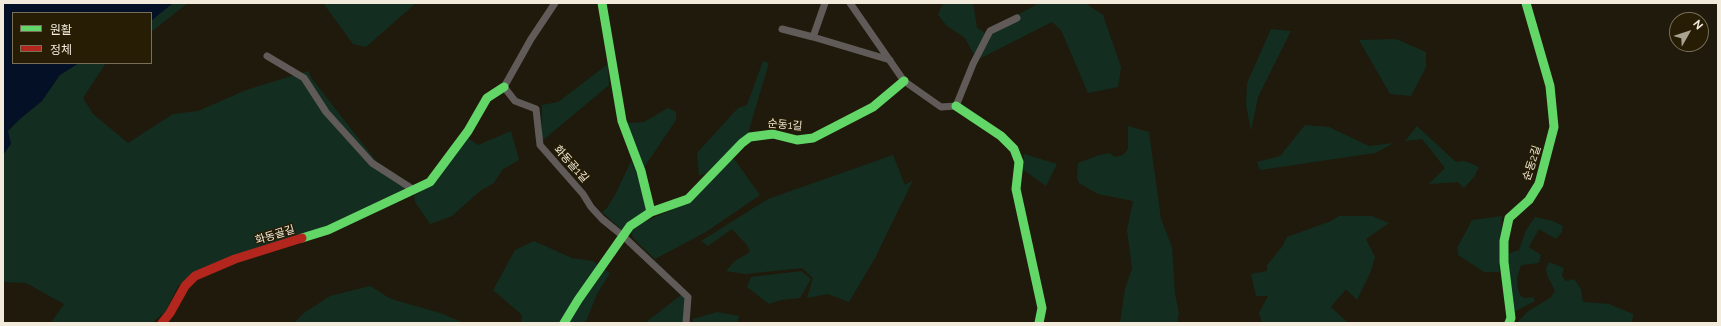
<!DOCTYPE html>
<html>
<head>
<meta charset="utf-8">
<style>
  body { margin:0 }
  #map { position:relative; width:1721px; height:326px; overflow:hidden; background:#1f1a0c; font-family:Raleway,"Noto Sans KR",sans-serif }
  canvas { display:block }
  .frame { position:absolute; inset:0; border:4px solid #f2ebdc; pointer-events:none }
  .legend { position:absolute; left:12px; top:12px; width:140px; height:52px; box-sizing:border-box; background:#271d04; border:1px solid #786f5a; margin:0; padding:5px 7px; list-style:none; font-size:12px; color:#f2ebdc }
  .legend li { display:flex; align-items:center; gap:8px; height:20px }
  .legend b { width:20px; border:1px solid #786f5a }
  .north { position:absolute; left:1669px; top:12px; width:40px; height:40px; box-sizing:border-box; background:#271d04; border:1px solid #786f5a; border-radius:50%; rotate:51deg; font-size:11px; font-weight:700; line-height:16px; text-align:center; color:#f2ebdc }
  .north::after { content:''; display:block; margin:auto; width:14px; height:18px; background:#a8a293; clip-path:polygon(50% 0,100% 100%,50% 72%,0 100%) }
</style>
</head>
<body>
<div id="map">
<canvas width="1721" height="326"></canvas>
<div class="frame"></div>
<ul class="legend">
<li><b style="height:5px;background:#63d668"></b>원활</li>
<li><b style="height:5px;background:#b3261e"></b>정체</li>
</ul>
<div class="north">N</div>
</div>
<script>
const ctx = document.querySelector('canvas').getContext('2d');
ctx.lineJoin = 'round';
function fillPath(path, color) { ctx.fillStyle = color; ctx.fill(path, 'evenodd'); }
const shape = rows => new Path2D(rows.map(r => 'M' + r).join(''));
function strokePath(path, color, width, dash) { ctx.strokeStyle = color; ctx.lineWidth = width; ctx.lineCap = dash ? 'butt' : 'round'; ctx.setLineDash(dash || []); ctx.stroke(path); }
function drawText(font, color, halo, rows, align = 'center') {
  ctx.font = font + ' Raleway,"Noto Sans KR",sans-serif'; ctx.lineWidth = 3; ctx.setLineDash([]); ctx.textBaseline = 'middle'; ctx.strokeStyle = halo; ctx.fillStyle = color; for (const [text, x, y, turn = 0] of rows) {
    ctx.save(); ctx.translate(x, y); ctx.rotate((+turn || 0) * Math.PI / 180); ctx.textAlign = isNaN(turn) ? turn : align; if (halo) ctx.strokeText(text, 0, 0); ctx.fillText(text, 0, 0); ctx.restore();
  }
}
const green = shape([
  [3,3,188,3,151,32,151,13,13,13,13,63,106,63,83,98,93,114,128,143,173,114,198,111,246,90,308,71,312,79,377,162,413,185,317,230,193,274,178,286,166,311,152,323,51,323,64,304,26,283,3,282],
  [323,3,416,3,366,47,353,44],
  [943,3,973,3,977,28,985,33,1039,3,1085,3,1103,15,1121,67,1118,87,1088,93,1061,30,1052,22,981,58,973,53,965,38,947,26,938,15],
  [1271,29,1291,31,1258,97,1251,131,1246,105,1247,83],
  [1396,39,1426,52,1426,67,1411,96,1390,94,1359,40],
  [763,61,769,63,748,133,706,173,699,176,697,153,738,108,747,105],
  [608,64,609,85,542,141,542,105,558,102],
  [668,108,676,112,676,120,643,169,627,123,644,122],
  [1305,125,1329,127,1369,146,1394,143,1375,153,1260,170,1257,162,1280,156],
  [1128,126,1149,132,1161,219,1172,247,1175,294,1179,314,1177,323,1120,323,1125,289,1132,269,1127,230,1133,201,1098,194,1079,183,1077,178,1078,163,1099,155,1110,153,1115,157,1123,155,1128,149],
  [1417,126,1456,162,1465,161,1479,167,1474,177,1464,188,1458,182,1429,184,1445,168,1422,139,1405,141],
  [511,131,519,160,502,170,494,183,480,191,452,216,430,224,415,202,414,196,435,181,468,138,478,145],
  [1024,154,1057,164,1046,186,1022,169],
  [893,155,905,185,913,180,875,258,849,302,828,294,807,298,813,278,802,268,745,274,726,271,735,261,750,252,747,245,732,229,708,246,701,241,768,199],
  [734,159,760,195,706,232,655,259,633,238,631,231,644,222,692,201,729,161],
  [631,161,637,174,647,211,622,230,602,212,607,208,616,193],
  [1339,216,1372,216,1389,223,1366,239,1375,257,1371,271,1357,300,1346,289,1331,307,1348,323,1262,323,1259,313,1268,296,1256,296,1251,274,1267,271,1267,265,1282,247,1287,237,1331,221],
  [1502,216,1499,272,1484,272,1458,255,1457,248,1472,220],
  [1535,217,1553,221,1563,226,1562,232,1556,239,1539,229,1529,247,1541,255,1539,263,1521,265,1517,278,1518,290,1521,296,1525,298,1533,297,1535,301,1516,311,1513,309,1507,254,1519,250,1526,230],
  [534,241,572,258,593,261,610,273,597,294,587,319,583,323,521,323,522,315,493,290,515,250],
  [1549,262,1564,268,1562,276,1566,281,1574,279,1581,289,1583,302,1609,304,1633,314,1632,323,1517,323,1527,312,1550,298,1555,291,1547,275,1546,269],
  [801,271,811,279,800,298,781,300,769,304,747,287,751,277],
  [370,286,391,299,440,313,464,323,294,323,304,313,330,296],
  [681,295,685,297,683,323,645,323],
  [717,312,739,316,737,323,692,323,693,319]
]);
const water = shape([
  [3,3,173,3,151,21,151,13,13,13,13,63,79,63,60,75,42,101,20,119,8,131,11,144,3,155]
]);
const street = shape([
  [555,3,531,39,504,87,515,101,536,109,540,145,583,194,591,207,602,219,623,236,688,297,686,323],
  [850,3,904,81,941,107,956,106,973,64,990,31,1017,18],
  [782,29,813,37,890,60],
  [813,37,825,3],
  [267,56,304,78,326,112,372,163,414,190]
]);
const fast = shape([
  [602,3,622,121,641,171,651,212],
  [956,106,1001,136,1014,149,1019,162,1016,189,1042,308,1039,323],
  [302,238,328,230,430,182,468,131,487,98,504,87],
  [564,323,578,300,630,226,651,212,688,199,742,143,750,137,773,134,797,140,813,138,873,107,904,81],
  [1509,323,1511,318,1504,262,1504,241,1509,218,1529,200,1539,184,1554,127,1550,86,1526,3]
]);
const jam = shape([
  [162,323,170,313,185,286,195,276,235,259,302,238]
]);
const streetNames = [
  ["순동1길",785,125,5],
  ["순동2길",1532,163,-72],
  ["화동골1길",571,164,48],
  ["화동골길",275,235,-17]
];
fillPath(green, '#132e20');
fillPath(water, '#031026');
strokePath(street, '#605b58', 7);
strokePath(fast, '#63d668', 9);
strokePath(jam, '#b3261e', 9);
drawText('11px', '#f2ebdc', '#271d04', streetNames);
</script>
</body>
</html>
